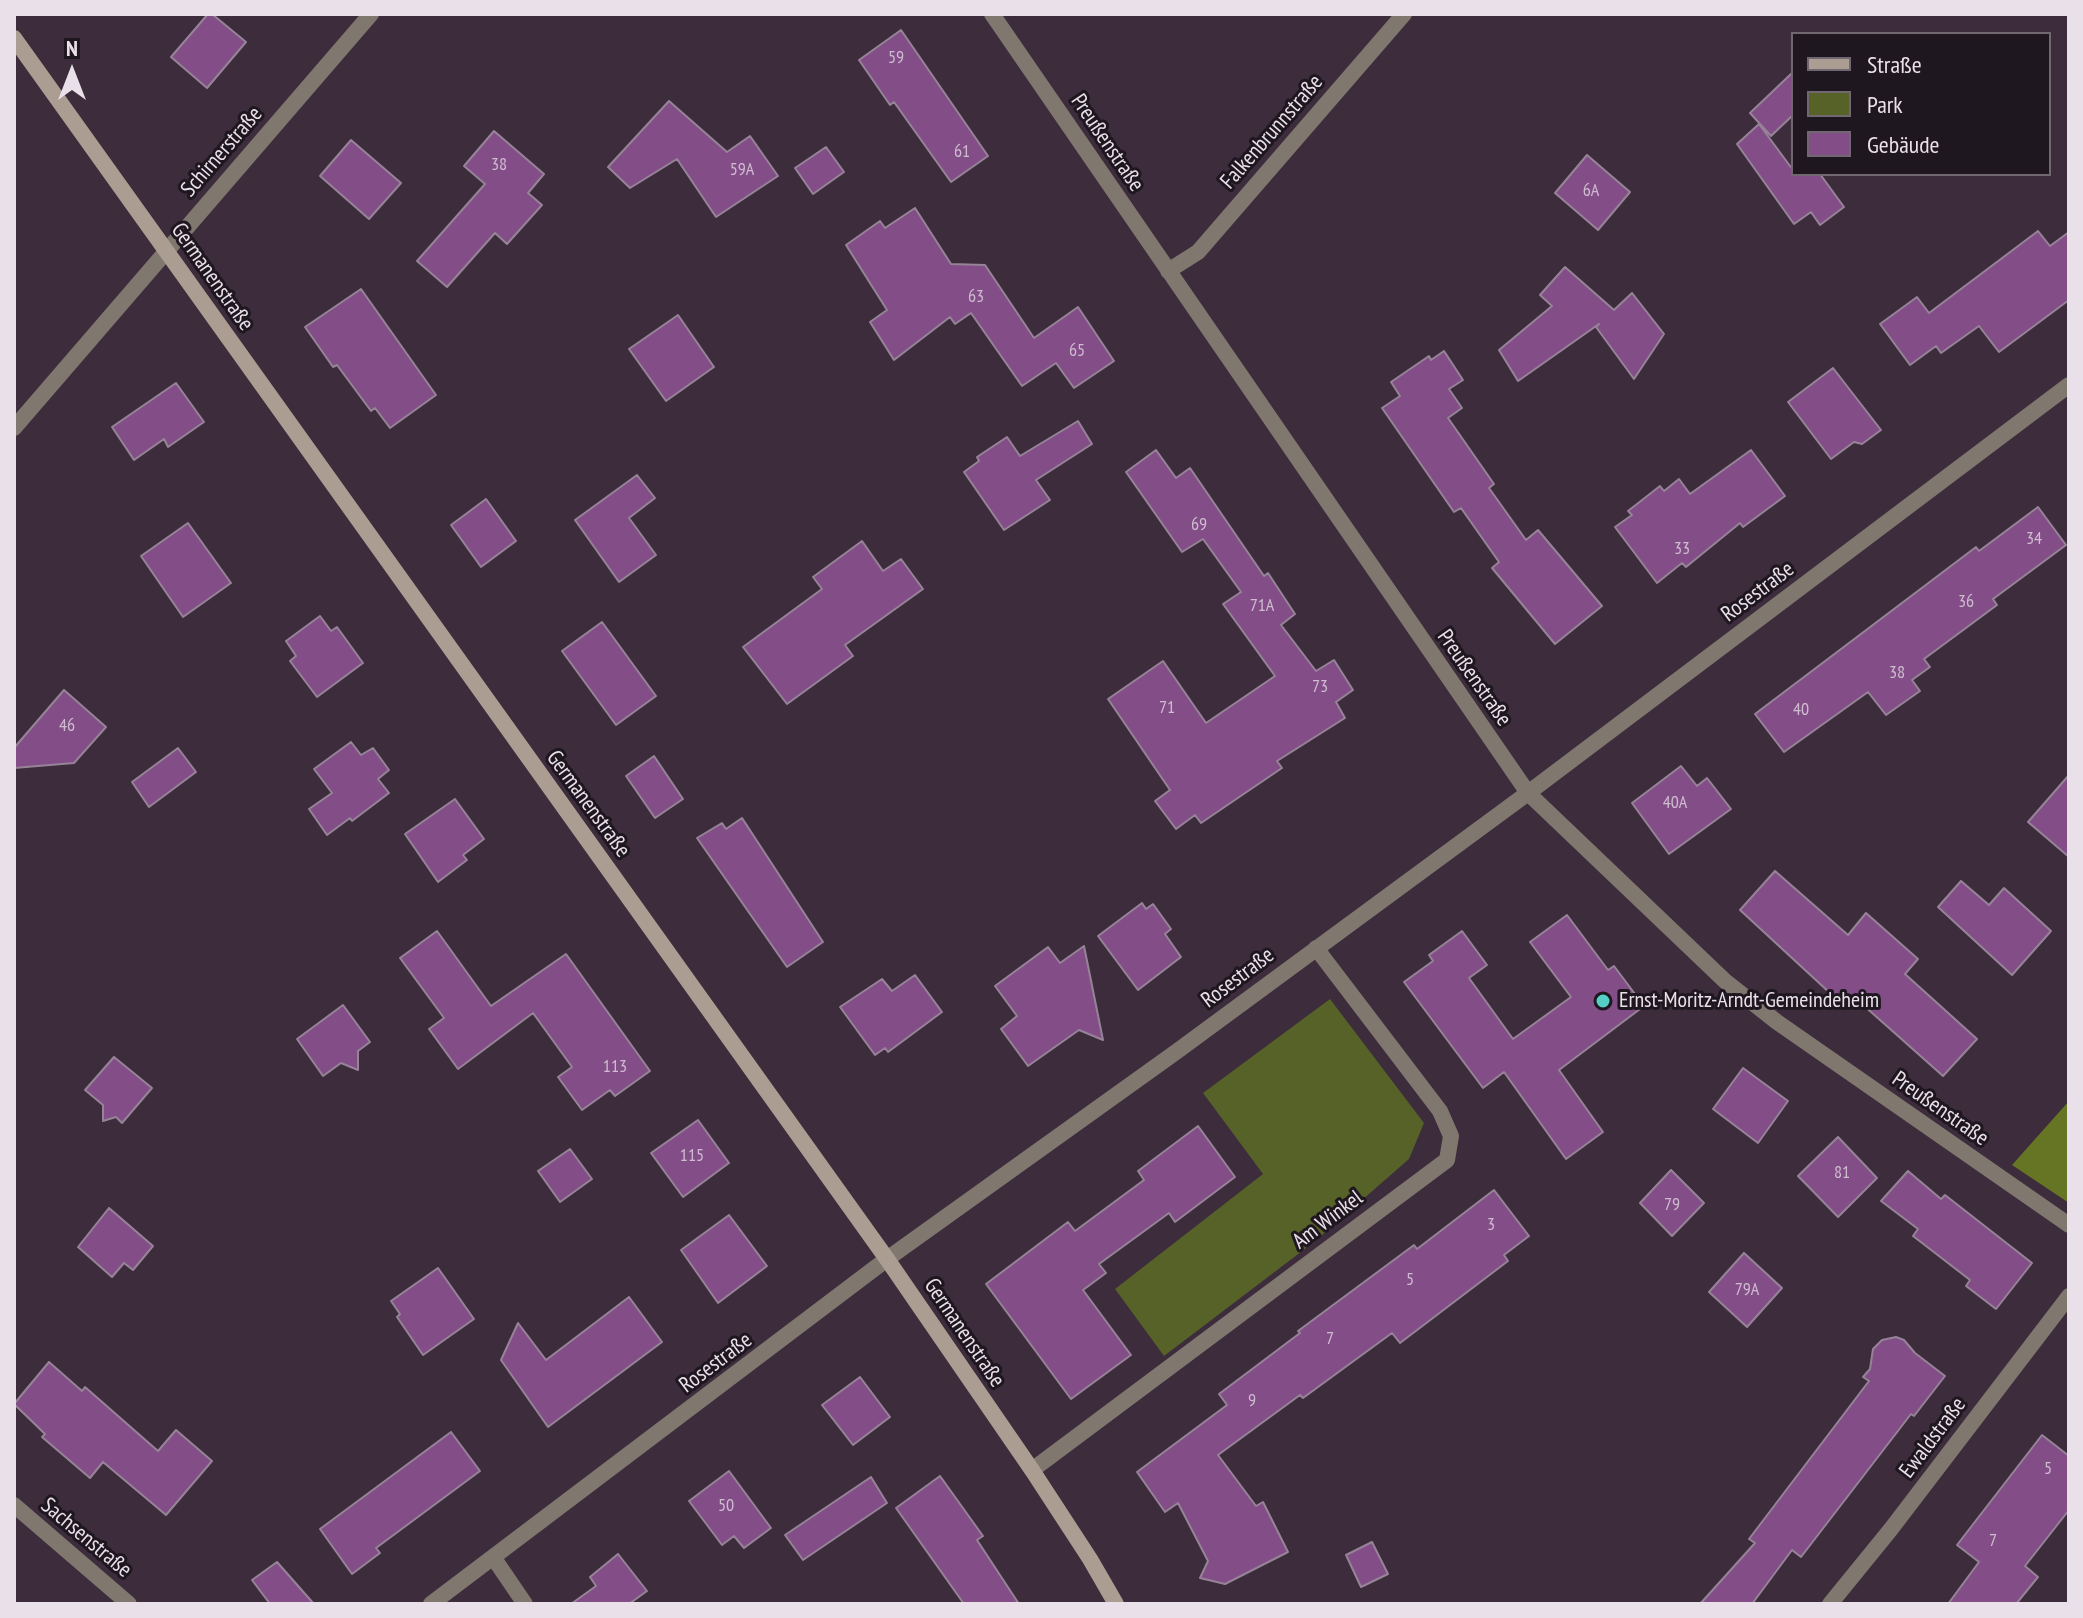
<!DOCTYPE html>
<html>
<head>
<meta charset="utf-8">
<style>
  body { margin:0 }
  #map { position:relative; width:2083px; height:1618px; overflow:hidden; background:#3c2c3c; font-family:"PT Sans Narrow",sans-serif }
  canvas { display:block }
  .frame { position:absolute; inset:0; border:16px solid #eae0ea; pointer-events:none }
  .legend { position:absolute; left:1791px; top:32px; width:260px; height:144px; box-sizing:border-box; background:#1e171f; border:2px solid #706770; margin:0; padding:10px 14px; list-style:none; font-size:24px; color:#eae0ea }
  .legend li { display:flex; align-items:center; gap:16px; height:40px }
  .legend b { width:40px; border:2px solid #706770 }
  .north { position:absolute; left:32px; top:32px; width:80px; height:80px; -webkit-text-stroke:6px #1e171f; paint-order:stroke; rotate:0deg; font-size:22px; font-weight:700; line-height:32px; text-align:center; color:#eae0ea }
  .north::after { content:''; display:block; margin:auto; width:28px; height:36px; background:#eae0ea; clip-path:polygon(50% 0,100% 100%,50% 72%,0 100%) }
</style>
</head>
<body>
<div id="map">
<canvas width="2083" height="1618"></canvas>
<div class="frame"></div>
<ul class="legend">
<li><b style="height:10px;background:#ab9d91"></b>Straße</li>
<li><b style="height:22px;background:#566228"></b>Park</li>
<li><b style="height:22px;background:#834e87"></b>Gebäude</li>
</ul>
<div class="north">N</div>
</div>
<script>
const ctx = document.querySelector('canvas').getContext('2d');
ctx.lineJoin = 'round';
function fillPath(path, color) { ctx.fillStyle = color; ctx.fill(path, 'evenodd'); }
const shape = rows => new Path2D(rows.map(r => 'M' + r).join(''));
function strokePath(path, color, width, dash) { ctx.strokeStyle = color; ctx.lineWidth = width; ctx.lineCap = dash ? 'butt' : 'round'; ctx.setLineDash(dash || []); ctx.stroke(path); }
function drawText(font, color, halo, rows, align = 'center') {
  ctx.font = font + ' "PT Sans Narrow",sans-serif'; ctx.lineWidth = 6; ctx.setLineDash([]); ctx.textBaseline = 'middle'; ctx.strokeStyle = halo; ctx.fillStyle = color; for (const [text, x, y, turn = 0] of rows) {
    ctx.save(); ctx.translate(x, y); ctx.rotate((+turn || 0) * Math.PI / 180); ctx.textAlign = isNaN(turn) ? turn : align; if (halo) ctx.strokeText(text, 0, 0); ctx.fillText(text, 0, 0); ctx.restore();
  }
}
const green = shape([
  [1330,999,1424,1123,1409,1159,1314,1242,1164,1356,1115,1289,1263,1174,1203,1093]
]);
const forest = shape([
  [2069,1101,2069,1203,2012,1165]
]);
const building = shape([
  [208,14,212,14,246,42,207,88,171,57,208,14],
  [901,30,988,156,951,182,894,102,890,105,859,60,901,30],
  [1793,72,1793,115,1771,136,1750,113,1793,72],
  [669,101,727,152,750,136,778,176,716,217,677,159,630,188,608,167,669,101],
  [1759,124,1793,170,1793,174,1820,174,1844,207,1820,225,1811,212,1794,224,1737,144,1759,124],
  [494,131,544,174,528,193,542,205,507,244,495,233,447,287,417,261,485,184,464,166,494,131],
  [351,140,401,183,369,219,320,176,351,140],
  [826,147,844,172,813,194,795,168,826,147],
  [1587,155,1630,192,1598,230,1555,193,1587,155],
  [915,208,951,264,985,265,1034,338,1078,307,1114,361,1074,388,1056,363,1022,386,971,313,955,324,950,317,894,360,870,322,887,310,846,245,880,221,885,228,915,208],
  [2038,231,2050,246,2069,232,2069,300,1999,352,1979,326,1941,353,1936,346,1910,365,1880,324,1917,297,1929,313,2038,231],
  [1565,267,1614,310,1632,293,1664,334,1634,379,1596,327,1599,324,1518,381,1499,350,1552,306,1540,295,1565,267],
  [361,289,436,395,390,428,375,408,371,411,337,365,333,367,305,327,361,289],
  [678,315,714,367,666,401,629,349,678,315],
  [1444,351,1463,380,1449,389,1462,408,1448,418,1494,484,1489,488,1526,540,1538,530,1602,606,1555,644,1492,568,1499,562,1461,508,1454,512,1382,408,1400,396,1391,382,1429,356,1431,360,1444,351],
  [1833,368,1881,430,1862,444,1854,442,1831,459,1788,402,1833,368],
  [176,383,204,422,168,447,164,439,134,460,112,427,176,383],
  [1078,421,1092,444,1036,480,1050,500,1004,530,964,472,979,461,977,457,1007,437,1020,456,1078,421],
  [1156,450,1176,478,1190,468,1264,576,1268,573,1295,614,1281,625,1316,671,1334,660,1353,690,1336,702,1345,718,1277,761,1282,768,1201,823,1195,815,1176,829,1155,801,1170,790,1108,699,1163,661,1206,723,1275,676,1223,604,1241,592,1203,539,1182,552,1126,472,1156,450],
  [1751,450,1785,496,1743,527,1740,523,1686,567,1682,563,1657,583,1615,527,1632,515,1628,511,1660,486,1664,491,1679,479,1690,494,1751,450],
  [637,475,655,498,629,518,656,555,619,582,575,520,637,475],
  [486,499,516,541,481,567,451,525,486,499],
  [2038,507,2066,545,1993,599,1997,605,1924,659,1930,667,1912,680,1920,691,1886,715,1868,692,1784,752,1755,714,1976,547,1979,551,2038,507],
  [188,523,231,583,183,617,141,556,188,523],
  [862,541,883,571,901,559,923,589,845,645,853,656,787,704,743,647,822,589,813,577,862,541],
  [320,616,331,631,337,627,363,663,317,697,290,661,296,656,286,641,320,616],
  [602,622,656,696,616,725,562,651,602,622],
  [64,690,106,727,74,763,14,768,14,748,64,690],
  [351,742,361,755,373,748,389,770,378,779,389,793,352,821,350,818,327,835,309,809,332,793,314,769,351,742],
  [178,748,196,772,149,807,132,782,178,748],
  [654,756,683,799,655,818,626,776,654,756],
  [1681,766,1697,786,1707,778,1731,809,1669,854,1632,803,1681,766],
  [2069,775,2069,857,2028,822,2069,775],
  [455,799,484,839,463,855,467,860,438,882,405,834,455,799],
  [742,818,823,942,787,967,697,838,722,823,726,829,742,818],
  [1775,871,1848,935,1866,913,1918,959,1905,974,1977,1039,1943,1076,1853,996,1844,1006,1740,910,1775,871],
  [1961,881,1989,905,2004,888,2051,931,2012,975,1938,907,1961,881],
  [1142,903,1146,909,1153,904,1171,929,1165,934,1181,957,1138,990,1098,936,1142,903],
  [1567,915,1608,970,1614,966,1644,1006,1559,1070,1603,1132,1566,1159,1504,1072,1483,1088,1404,982,1433,961,1429,955,1462,931,1487,965,1469,978,1513,1039,1571,997,1530,942,1567,915],
  [437,931,491,1006,566,954,650,1071,615,1096,610,1090,582,1110,558,1077,572,1067,533,1013,458,1069,429,1029,444,1018,400,958,437,931],
  [1084,946,1103,1040,1079,1030,1028,1066,1001,1029,1017,1016,995,986,1048,947,1060,963,1084,946],
  [915,975,942,1012,888,1052,885,1048,875,1055,840,1007,882,979,892,991,915,975],
  [343,1005,370,1042,358,1051,358,1070,341,1063,323,1076,297,1039,343,1005],
  [114,1057,152,1088,122,1123,116,1117,103,1121,103,1105,85,1090,114,1057],
  [1743,1068,1788,1101,1758,1143,1713,1109,1743,1068],
  [698,1120,729,1163,683,1197,651,1153,698,1120],
  [1198,1126,1235,1177,1175,1222,1169,1213,1099,1264,1106,1273,1083,1290,1131,1355,1071,1399,986,1284,1068,1222,1075,1231,1144,1180,1138,1171,1198,1126],
  [1838,1137,1877,1178,1838,1217,1798,1176,1838,1137],
  [570,1149,592,1179,560,1202,538,1171,570,1149],
  [1671,1170,1704,1203,1672,1236,1640,1203,1671,1170],
  [1908,1171,1941,1199,1945,1195,2032,1263,1996,1309,1966,1286,1970,1280,1913,1236,1918,1229,1881,1201,1908,1171],
  [1494,1190,1529,1236,1504,1255,1508,1261,1400,1343,1392,1333,1303,1398,1300,1395,1218,1455,1256,1506,1263,1502,1288,1552,1225,1584,1200,1578,1208,1561,1178,1503,1165,1512,1137,1472,1227,1405,1219,1394,1300,1333,1298,1331,1414,1245,1417,1249,1494,1190],
  [109,1208,153,1246,133,1270,124,1263,112,1277,78,1247,109,1208],
  [729,1215,767,1266,718,1303,681,1250,729,1215],
  [1744,1253,1782,1288,1747,1327,1709,1292,1744,1253],
  [438,1268,474,1319,423,1355,397,1317,400,1314,391,1301,438,1268],
  [629,1297,662,1342,548,1427,501,1360,518,1323,546,1360,629,1297],
  [1896,1337,1904,1340,1915,1353,1945,1376,1914,1416,1911,1414,1801,1557,1792,1550,1752,1604,1700,1604,1755,1543,1749,1539,1869,1381,1863,1377,1870,1369,1873,1349,1882,1340,1896,1337],
  [49,1362,82,1391,85,1387,158,1451,176,1430,212,1461,166,1515,103,1462,90,1478,42,1437,45,1434,14,1404,49,1362],
  [860,1377,890,1417,853,1445,822,1405,860,1377],
  [451,1432,480,1471,376,1548,380,1553,352,1574,320,1529,451,1432],
  [2042,1435,2069,1456,2069,1510,2025,1566,2038,1577,2016,1604,1948,1604,1979,1562,1957,1545,2042,1435],
  [729,1471,771,1528,744,1548,734,1536,722,1545,689,1501,729,1471],
  [940,1476,983,1536,977,1540,1019,1604,964,1604,896,1508,940,1476],
  [871,1477,887,1503,803,1560,785,1535,871,1477],
  [1372,1542,1388,1574,1361,1587,1346,1555,1372,1542],
  [618,1554,647,1591,629,1604,571,1604,596,1586,590,1577,618,1554],
  [277,1562,314,1604,270,1604,252,1580,277,1562]
]);
const street = shape([
  [992,14,1528,793,1725,981,1777,1022,2069,1225],
  [1168,271,1198,252,1404,14],
  [14,428,371,14],
  [1032,1470,1447,1160,1451,1136,1440,1111,1316,948],
  [14,1505,129,1604],
  [493,1557,525,1604],
  [431,1604,887,1259,1176,1052,1528,793,2069,385],
  [1830,1604,1891,1529,2069,1296]
]);
const secondary = shape([
  [14,38,887,1259,1032,1470,1090,1559,1116,1604]
]);
const markers = [
  [1603,1001,8,"#55cec5"]
];
const numberNames = [
  ["59",896,58],
  ["61",962,152],
  ["38",499,165],
  ["59A",742,170],
  ["6A",1591,191],
  ["63",976,297],
  ["65",1077,351],
  ["69",1199,525],
  ["34",2034,539],
  ["33",1682,549],
  ["36",1966,602],
  ["71A",1262,606],
  ["38",1897,673],
  ["73",1320,687],
  ["71",1167,708],
  ["40",1801,710],
  ["46",67,726],
  ["40A",1675,803],
  ["113",615,1067],
  ["115",692,1156],
  ["81",1842,1173],
  ["79",1672,1205],
  ["3",1491,1225],
  ["5",1410,1280],
  ["79A",1747,1290],
  ["7",1330,1339],
  ["9",1252,1401],
  ["5",2048,1469],
  ["50",726,1506],
  ["7",1993,1541]
];
const streetNames = [
  ["Falkenbrunnstraße",1272,132,-49],
  ["Preußenstraße",1107,143,56],
  ["Schirnerstraße",222,152,-49],
  ["Germanenstraße",212,277,55],
  ["Rosestraße",1758,592,-37],
  ["Preußenstraße",1474,678,55],
  ["Germanenstraße",588,804,54],
  ["Rosestraße",1238,978,-37],
  ["Preußenstraße",1940,1109,35],
  ["Am Winkel",1328,1220,-37],
  ["Germanenstraße",964,1333,56],
  ["Rosestraße",716,1363,-37],
  ["Ewaldstraße",1933,1438,-53],
  ["Sachsenstraße",86,1538,40]
];
const poiNames = [
  ["Ernst-Moritz-Arndt-Gemeindeheim",1619,1001]
];
fillPath(green, '#566228');
fillPath(forest, '#667524');
fillPath(building, '#834e87');
strokePath(building, '#968397', 2);
strokePath(street, '#80776f', 16);
strokePath(secondary, '#ab9d91', 16);
for (const [x, y, r, color] of markers) { const dot = new Path2D(); dot.arc(x, y, r, 0, 2 * Math.PI); ctx.fillStyle = color; ctx.fill(dot); strokePath(dot, '#1e171f', 3); }
drawText('18px', '#d0bcd1', null, numberNames);
drawText('22px', '#eae0ea', '#1e171f', streetNames);
drawText('22px', '#eae0ea', '#1e171f', poiNames, 'left');
</script>
</body>
</html>
